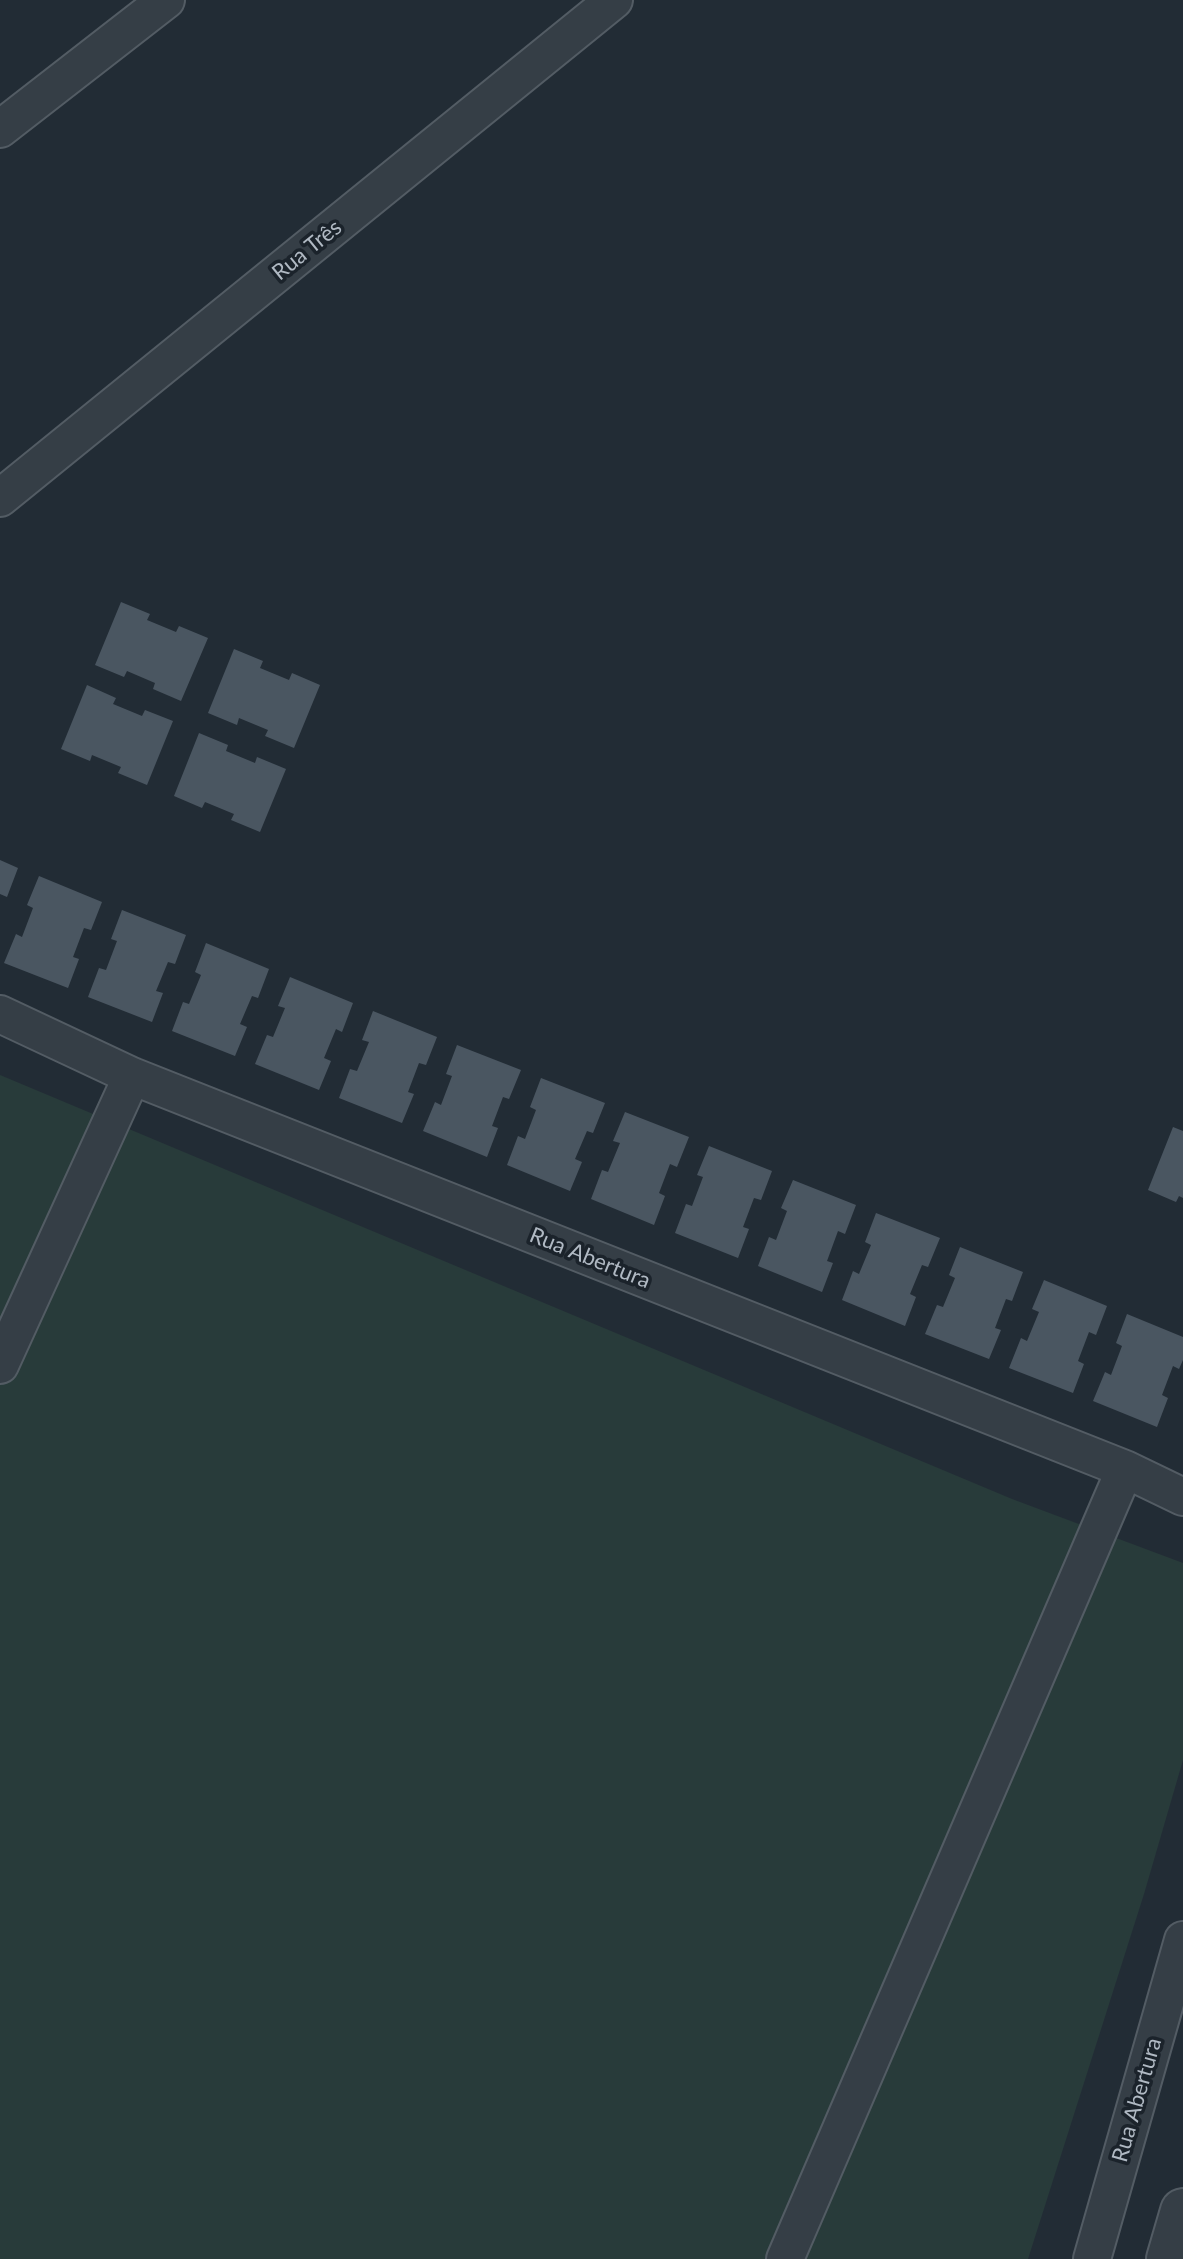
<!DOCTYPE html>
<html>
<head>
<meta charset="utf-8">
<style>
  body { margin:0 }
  canvas { display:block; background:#222c35 }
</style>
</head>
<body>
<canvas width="1183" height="2259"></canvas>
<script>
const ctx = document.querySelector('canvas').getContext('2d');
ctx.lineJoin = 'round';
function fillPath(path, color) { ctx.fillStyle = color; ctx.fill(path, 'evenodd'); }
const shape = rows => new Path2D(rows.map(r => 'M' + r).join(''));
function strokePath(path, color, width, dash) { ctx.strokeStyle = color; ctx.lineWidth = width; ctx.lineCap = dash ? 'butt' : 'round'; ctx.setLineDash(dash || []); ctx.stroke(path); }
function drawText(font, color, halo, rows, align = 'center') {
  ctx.font = font + ' Lato,sans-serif'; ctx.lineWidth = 7; ctx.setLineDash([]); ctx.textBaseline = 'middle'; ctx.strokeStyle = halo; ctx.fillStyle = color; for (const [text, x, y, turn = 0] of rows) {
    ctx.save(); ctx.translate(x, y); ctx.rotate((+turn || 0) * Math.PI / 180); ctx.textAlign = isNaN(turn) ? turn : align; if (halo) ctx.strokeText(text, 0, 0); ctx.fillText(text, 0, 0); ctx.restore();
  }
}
const green = shape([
  [0,1075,1012,1499,1183,1563,1183,1760,1144,1894,1028,2259,0,2259]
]);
const building = shape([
  [121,602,150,614,147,620,176,632,179,626,208,638,181,701,153,689,155,683,127,671,124,677,95,665],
  [234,649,263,661,260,668,289,680,292,673,320,685,294,748,265,736,268,730,239,718,237,725,208,713],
  [87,685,116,698,113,704,142,716,145,710,173,721,147,785,118,773,121,767,92,755,90,761,61,749],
  [199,733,228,745,226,751,255,763,257,757,286,769,260,832,231,820,234,814,205,802,202,808,174,796],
  [0,860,18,868,7,897,0,894],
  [39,876,102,902,91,930,84,928,73,957,79,959,68,988,4,963,16,934,22,937,33,908,27,905],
  [122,910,186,935,175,964,168,962,156,991,163,993,152,1022,88,997,99,968,106,970,117,941,111,939],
  [206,943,269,969,258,998,252,996,240,1024,247,1027,235,1056,172,1031,183,1002,189,1004,201,975,195,972],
  [290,977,353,1003,342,1032,336,1029,324,1058,331,1061,319,1090,255,1064,267,1035,273,1037,285,1008,278,1006],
  [373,1011,437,1037,426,1065,419,1063,408,1092,414,1094,402,1123,339,1098,350,1069,357,1071,369,1042,362,1040],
  [457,1045,521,1070,509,1099,503,1097,492,1126,498,1128,487,1157,423,1131,435,1102,441,1105,452,1076,446,1074],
  [541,1078,605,1103,593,1133,587,1131,575,1159,582,1162,570,1191,507,1165,518,1136,525,1139,536,1110,530,1107],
  [625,1112,689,1137,677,1167,670,1164,659,1193,665,1196,654,1225,591,1199,602,1170,608,1172,620,1143,613,1141],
  [1173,1127,1183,1131,1183,1198,1179,1196,1176,1202,1148,1190],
  [709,1146,772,1171,761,1200,754,1198,743,1227,749,1229,738,1258,675,1233,686,1204,692,1206,703,1177,697,1175],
  [793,1180,856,1205,845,1234,838,1231,827,1261,833,1263,822,1292,758,1266,769,1237,776,1240,787,1211,781,1208],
  [876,1213,940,1238,928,1267,922,1265,910,1294,916,1297,905,1326,842,1300,853,1271,859,1274,871,1245,865,1242],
  [960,1247,1023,1272,1012,1301,1006,1299,995,1328,1001,1330,989,1359,925,1334,937,1305,943,1307,955,1278,949,1275],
  [1044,1280,1107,1306,1096,1335,1089,1332,1078,1361,1084,1364,1073,1393,1009,1368,1021,1338,1027,1341,1039,1312,1032,1309],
  [1127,1314,1183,1337,1183,1360,1179,1369,1173,1366,1162,1395,1168,1398,1157,1427,1093,1401,1105,1372,1111,1375,1122,1346,1116,1343]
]);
const minor = shape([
  [0,129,166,0],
  [0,498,614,0],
  [0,1014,132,1076,1125,1469,1183,1497],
  [0,1365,132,1076],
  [785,2259,1125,1469],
  [1092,2259,1183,1940]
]);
const tertiary = shape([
  [1169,2259,1183,2211]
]);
const streetNames = [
  ["Rua Três",307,250,-39],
  ["Rua Abertura",590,1258,22],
  ["Rua Abertura",1137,2100,-74]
];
fillPath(green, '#283b3a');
fillPath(building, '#4a5661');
strokePath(minor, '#535c64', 40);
strokePath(tertiary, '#535c64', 48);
strokePath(minor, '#353e46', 36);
strokePath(tertiary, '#353e46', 44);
drawText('22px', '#b0b9c3', '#1b232b', streetNames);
</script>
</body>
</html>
